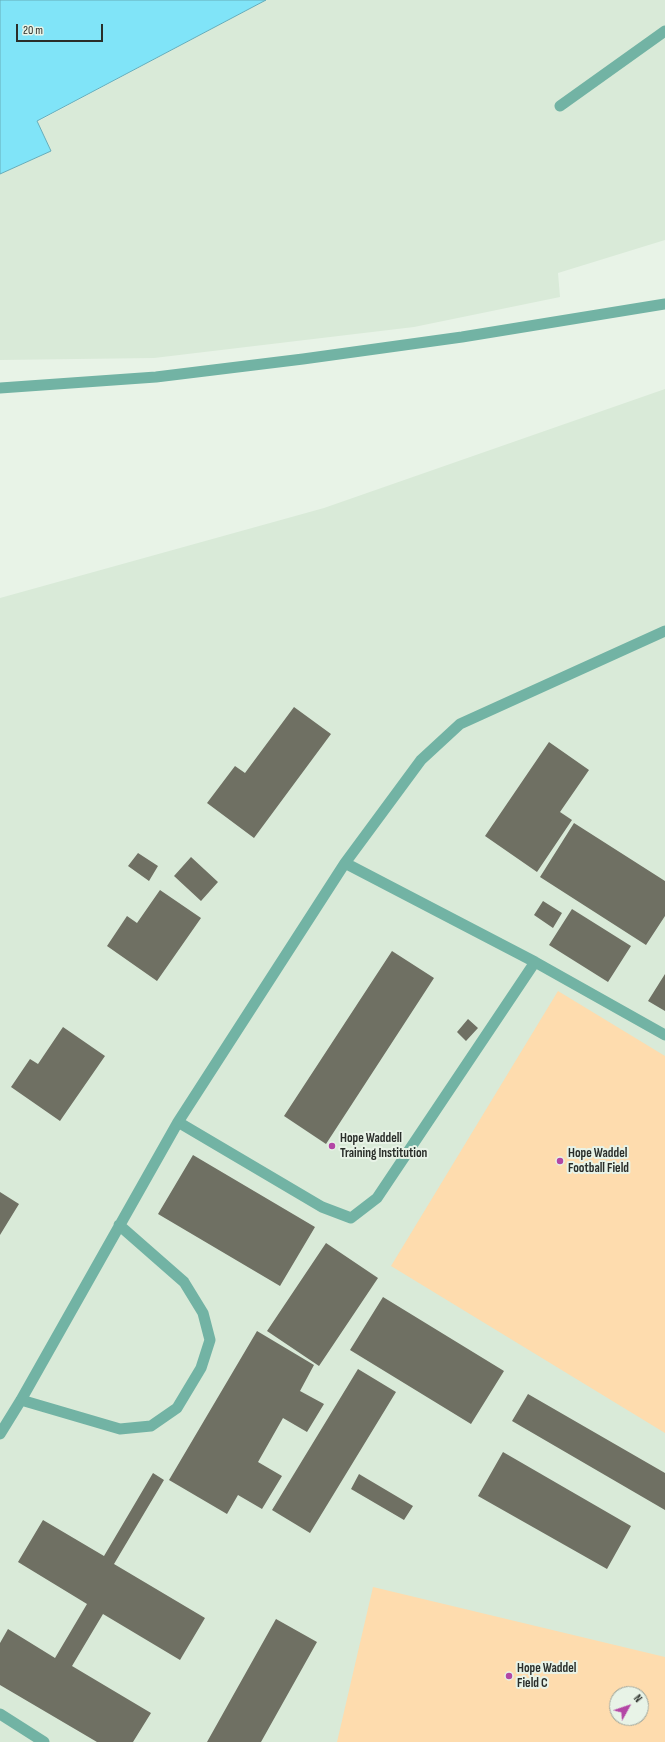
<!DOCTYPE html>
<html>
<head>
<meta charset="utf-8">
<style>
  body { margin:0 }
  #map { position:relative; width:665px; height:1742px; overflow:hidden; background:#e8f3e7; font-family:"Sofia Sans Condensed",sans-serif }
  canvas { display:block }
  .north { position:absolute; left:609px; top:1686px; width:40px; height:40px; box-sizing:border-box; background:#e8f3e7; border:1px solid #9ca49b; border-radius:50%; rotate:50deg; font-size:11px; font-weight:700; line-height:16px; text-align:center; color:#2a2e2a }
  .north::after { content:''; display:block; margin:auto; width:14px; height:18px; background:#b346a5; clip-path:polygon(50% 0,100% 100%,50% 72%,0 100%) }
  .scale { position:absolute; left:16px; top:24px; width:87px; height:18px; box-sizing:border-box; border:2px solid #2a2e2a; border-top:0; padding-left:5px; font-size:12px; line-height:14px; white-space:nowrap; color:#2a2e2a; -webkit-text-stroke:3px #e8f3e7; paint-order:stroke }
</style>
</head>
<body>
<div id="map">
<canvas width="665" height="1742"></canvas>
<div class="north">N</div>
<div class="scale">20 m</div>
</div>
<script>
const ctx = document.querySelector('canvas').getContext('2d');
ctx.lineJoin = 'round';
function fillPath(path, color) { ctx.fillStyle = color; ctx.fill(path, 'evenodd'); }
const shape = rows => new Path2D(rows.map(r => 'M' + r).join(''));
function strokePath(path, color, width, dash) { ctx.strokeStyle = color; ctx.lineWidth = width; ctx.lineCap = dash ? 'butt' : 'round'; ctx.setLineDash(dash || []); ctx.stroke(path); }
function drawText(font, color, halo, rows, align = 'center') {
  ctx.font = font + ' "Sofia Sans Condensed",sans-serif'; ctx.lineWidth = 4; ctx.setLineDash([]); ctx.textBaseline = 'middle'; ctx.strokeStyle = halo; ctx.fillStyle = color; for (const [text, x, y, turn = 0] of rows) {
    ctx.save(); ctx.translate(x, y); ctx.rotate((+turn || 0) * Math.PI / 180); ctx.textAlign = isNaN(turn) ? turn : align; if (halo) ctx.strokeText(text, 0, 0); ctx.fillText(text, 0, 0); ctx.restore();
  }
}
const built = shape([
  [266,0,665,0,665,240,558,273,560,297,414,327,154,358,0,360,0,174,51,151,37,122],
  [665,389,665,1742,0,1742,0,598,324,508],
  [617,1694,641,1694,641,1718,617,1718]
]);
const green = shape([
  [558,991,665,1056,665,1433,391,1266],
  [373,1587,665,1657,665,1742,337,1742],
  [617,1694,641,1694,641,1718,617,1718]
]);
const water = shape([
  [0,0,266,0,37,121,51,151,0,174,0,0]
]);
const building = shape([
  [294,707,331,734,254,838,207,803,235,766,245,773],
  [549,742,589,770,560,812,572,820,537,872,485,836],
  [574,823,665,881,665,916,646,945,540,877],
  [138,853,158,866,149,881,128,866],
  [191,857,218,882,201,901,174,876],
  [160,890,201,918,157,981,107,946,127,916,137,923],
  [543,901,562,913,553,928,534,915],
  [572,909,631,946,608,982,549,945],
  [392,951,434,978,326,1144,284,1116],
  [665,974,665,1011,648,1001],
  [468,1019,478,1028,466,1041,457,1032],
  [63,1027,105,1056,60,1121,11,1087,30,1059,38,1064],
  [193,1155,315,1227,280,1286,158,1214],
  [0,1192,19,1204,0,1235],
  [326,1243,378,1278,319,1366,267,1331],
  [383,1297,504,1371,471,1424,350,1350],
  [257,1331,314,1365,300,1391,324,1404,307,1432,283,1418,258,1462,282,1476,262,1509,238,1495,227,1514,169,1480],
  [358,1369,396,1392,310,1533,272,1510],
  [528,1394,665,1473,665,1510,512,1421],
  [503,1452,631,1526,607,1569,478,1496],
  [153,1473,164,1480,114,1564,205,1618,180,1660,103,1614,72,1666,151,1713,133,1742,97,1742,0,1685,0,1643,8,1629,55,1658,87,1604,18,1562,43,1520,104,1556],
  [359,1474,413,1506,404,1520,351,1489],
  [276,1619,317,1642,261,1742,207,1742]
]);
const service = shape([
  [560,106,665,31],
  [345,863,535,962,665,1035],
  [178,1122,322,1207,351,1218,377,1198,535,962],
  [21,1400,120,1429,151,1426,177,1408,201,1368,210,1340,203,1313,184,1282,119,1225],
  [0,1434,21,1400,178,1122,345,863,421,760,460,724,665,631],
  [0,1714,44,1742]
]);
const tertiary = shape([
  [0,388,156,377,303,359,462,337,665,304]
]);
const markers = [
  [332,1146,4,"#b346a5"],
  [560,1161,4,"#b346a5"],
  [509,1676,4,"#b346a5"]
];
const poiNames = [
  ["Hope Waddell",340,1139],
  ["Training Institution",340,1154],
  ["Hope Waddel",568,1154],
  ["Football Field",568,1169],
  ["Hope Waddel",517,1669],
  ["Field C",517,1684]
];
fillPath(built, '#d9ead8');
fillPath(green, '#fedcae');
fillPath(water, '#80e4f8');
strokePath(water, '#66adba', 1);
fillPath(building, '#6f7063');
strokePath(service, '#72b3a4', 11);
strokePath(tertiary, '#72b3a4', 11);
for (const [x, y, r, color] of markers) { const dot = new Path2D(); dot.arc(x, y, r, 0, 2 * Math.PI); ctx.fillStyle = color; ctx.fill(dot); strokePath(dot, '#e8f3e7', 1.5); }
drawText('bold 13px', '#2a2e2a', '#e8f3e7', poiNames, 'left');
</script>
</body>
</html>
